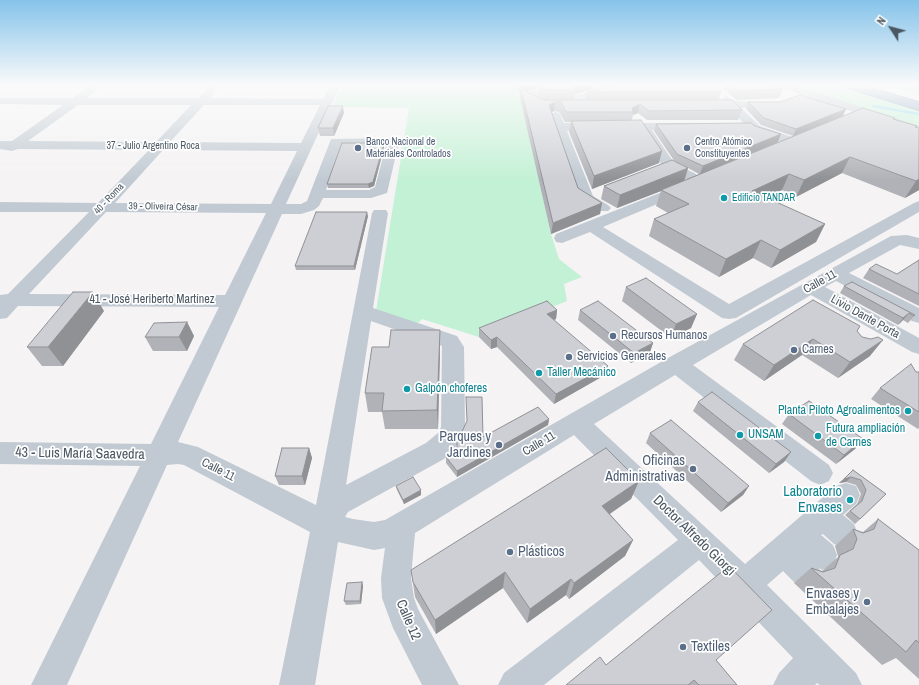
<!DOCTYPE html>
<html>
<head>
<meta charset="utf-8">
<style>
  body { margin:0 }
  #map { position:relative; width:919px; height:685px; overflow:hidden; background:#f5f3f3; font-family:"Archivo Narrow",sans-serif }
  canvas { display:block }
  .north { position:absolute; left:871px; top:8px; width:40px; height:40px; -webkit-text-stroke:3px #fff; paint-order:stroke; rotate:306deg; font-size:11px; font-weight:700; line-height:16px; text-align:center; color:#4a5661 }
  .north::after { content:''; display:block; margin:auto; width:14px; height:18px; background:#4a5661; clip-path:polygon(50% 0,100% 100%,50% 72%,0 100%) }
</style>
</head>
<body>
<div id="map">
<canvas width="919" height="685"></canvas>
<div class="north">N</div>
</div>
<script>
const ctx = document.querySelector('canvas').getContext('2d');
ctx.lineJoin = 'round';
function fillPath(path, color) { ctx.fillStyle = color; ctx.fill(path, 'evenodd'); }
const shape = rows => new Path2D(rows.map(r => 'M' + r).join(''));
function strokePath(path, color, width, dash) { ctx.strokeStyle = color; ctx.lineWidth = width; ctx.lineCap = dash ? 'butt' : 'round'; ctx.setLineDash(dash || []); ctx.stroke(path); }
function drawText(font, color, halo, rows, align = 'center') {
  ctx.font = font + ' "Archivo Narrow",sans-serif'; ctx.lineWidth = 3.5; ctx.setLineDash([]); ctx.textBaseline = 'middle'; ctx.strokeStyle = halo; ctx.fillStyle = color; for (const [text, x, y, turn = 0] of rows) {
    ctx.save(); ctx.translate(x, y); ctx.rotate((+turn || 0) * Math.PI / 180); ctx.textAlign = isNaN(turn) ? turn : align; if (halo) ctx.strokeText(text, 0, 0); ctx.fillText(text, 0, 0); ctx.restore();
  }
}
const green = shape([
  [343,84,517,84,551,234,559,259,582,277,564,284,567,301,479,337,422,319,417,324,376,311,409,108,332,107],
  [783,84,833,84,919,110,919,127],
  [879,84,912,84,919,86,919,96]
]);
const stream = shape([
  [873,106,919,114]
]);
const minor = shape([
  [92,84,104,84,87,98,198,98,211,84,222,84,210,98,323,99,331,84,341,84,286,204,301,204,307,201,331,139,393,138,399,142,387,193,371,198,323,198,319,206,314,210,301,214,282,214,178,442,198,447,316,505,372,213,374,210,386,210,388,213,373,308,457,336,464,347,465,427,456,447,444,459,348,512,345,517,353,519,374,522,385,520,668,358,891,236,907,235,919,238,919,249,900,245,849,273,919,308,919,323,912,321,836,281,825,287,919,338,919,354,912,352,811,295,693,365,829,465,833,473,829,481,820,485,811,481,675,375,594,424,745,564,836,486,846,483,856,486,860,495,856,504,843,515,854,524,858,534,854,544,844,548,834,544,823,534,821,535,833,545,837,555,833,565,822,570,819,568,820,571,816,582,805,586,794,582,783,571,767,585,856,673,862,685,820,685,817,683,815,685,773,685,779,673,793,658,699,560,544,685,498,685,504,673,678,540,574,435,415,533,411,578,414,598,418,609,459,685,422,685,393,628,382,598,381,578,385,548,374,550,338,542,315,685,279,685,310,532,184,465,178,464,167,465,67,685,31,685,140,466,0,464,0,442,151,444,219,307,18,306,7,318,0,319,0,295,8,294,89,212,0,212,0,202,98,203,149,150,18,149,12,151,0,149,0,141,12,141,63,105,0,104,0,98,73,98,92,84],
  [78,105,191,105,156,142,28,141,78,105],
  [204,105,320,105,301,143,170,142,204,105],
  [341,146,386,146,375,187,369,190,326,190,341,146],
  [163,150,297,151,271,204,115,203,163,150],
  [106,212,266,213,225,295,29,294,106,212],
  [371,321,442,346,441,427,438,433,426,443,346,485,371,321],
  [559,84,578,84,577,86,524,99,519,96,520,94,559,84],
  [775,84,791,84,919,126,919,134,776,86,775,84],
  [614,85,618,86,619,88,618,90,551,108,545,105,547,103,614,85],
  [726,96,735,101,779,102,781,104,775,107,741,108,760,126,798,139,799,142,793,146,752,132,729,108,708,108,702,105,708,102,722,101,721,99,726,96],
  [555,112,559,113,564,123,688,123,690,126,684,130,652,130,674,163,696,174,698,177,696,180,691,181,664,169,640,130,567,131,593,196,608,205,611,208,608,211,598,211,578,198,549,115,555,112],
  [685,183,690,184,692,187,690,190,603,227,729,304,914,203,919,201,919,212,736,318,729,319,722,318,590,232,562,243,556,242,554,238,556,234,685,183]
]);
const highway = shape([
  [840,84,858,84,919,102,919,110,841,86,840,84]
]);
const wall = shape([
  [518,84,594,84,593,89,575,94,574,100,585,100,587,92,721,92,719,100,742,110,738,120,647,120,638,113,633,115,632,120,659,163,592,189,569,132,571,122,565,122,559,112,554,111,552,112,578,188,602,203,600,214,551,234,520,98,520,93,519,93,517,88],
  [539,88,538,97,545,100,525,92],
  [725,84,766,84,769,86,783,89,779,98,736,100,723,88],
  [748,102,843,116,895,119,916,127,919,190,905,198,842,173,796,197,782,190,766,198,825,224,816,242,771,268,753,258,719,277,649,236,654,219,668,213,656,206,661,191,617,208,601,199,604,186,675,162,654,131,656,124,755,126,778,142,793,136,761,125,746,109],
  [688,168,699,174,685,180],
  [344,113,334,136,320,136,318,128],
  [384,148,374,186,369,188,328,188,327,184],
  [368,216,355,270,296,270,295,266],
  [919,260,919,306,863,278,869,269,897,274],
  [844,286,915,315,908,323,903,320,898,325,840,293],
  [626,287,697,314,691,328,671,338,622,301],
  [557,310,556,319,554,320,605,375,554,404,497,347,491,349,479,337,479,328],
  [580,310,653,343,650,352,631,363,578,320],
  [104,311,63,366,42,366,27,347],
  [187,322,194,336,187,351,153,351,145,337],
  [440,330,440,349,438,429,385,429,382,412,368,412,365,393,389,347],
  [857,331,870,356,838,378,802,355,764,381,734,360,743,344],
  [916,372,919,372,919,428,918,429,871,399,880,388],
  [698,402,791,452,784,462,769,473,693,411],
  [789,414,863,439,855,449,836,464,782,424],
  [549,419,548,425,457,477,446,463,446,457,483,437],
  [650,433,749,486,743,495,721,512,646,443],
  [309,448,312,458,305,485,279,485,275,476],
  [853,470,886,494,855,524,845,515,857,504,861,494,856,485,846,482,839,483],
  [639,481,631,499,610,514,633,540,625,556,569,599,566,595,527,623,503,588,436,634,415,597,411,570],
  [396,486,421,490,421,495,404,504,397,490],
  [878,519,919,550,919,679,896,658,882,665,794,583,811,568,822,571,838,557,838,556,835,546,853,529,863,532],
  [362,582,363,586,361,604,346,605,344,601],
  [716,660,737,685,566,685,606,665]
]);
const shadedWall = shape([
  [519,84,552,84,540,87,539,88,521,93,521,89,520,93,519,93],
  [575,84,594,84,593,89,575,94,576,90,573,88],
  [555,102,554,111,548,114,549,105],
  [640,104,638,113,633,115,633,112,632,108],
  [343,106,344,113,334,136,333,128],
  [846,109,843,116,793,136,796,129],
  [781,134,778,142,700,174,703,166],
  [384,143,384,148,374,186,369,188,368,184],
  [662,151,659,163,592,189,594,176],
  [850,157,842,173,796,197,804,180],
  [688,168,684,181,661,190,661,191,617,208,620,195],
  [789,174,782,190,745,208,752,191],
  [919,179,919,190,905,198,916,181],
  [602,203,600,214,551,234,553,223],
  [367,212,368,216,355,270,354,266],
  [825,224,816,242,771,268,780,250],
  [761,240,753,258,719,277,726,259],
  [93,292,104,311,63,366,48,347],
  [557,310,556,319,546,323,547,314],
  [909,313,903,320,898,325,903,318],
  [697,314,691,328,671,338,676,324],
  [187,322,194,336,187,351,179,337],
  [440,330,440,349,438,429,437,410],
  [497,337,497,347,491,349,491,340],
  [813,339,802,355,764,381,774,365],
  [883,340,870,356,838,378,850,362],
  [653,343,650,352,631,363,634,353],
  [608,366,605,375,554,404,556,394],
  [549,419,548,425,457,477,457,471],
  [863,439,855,449,836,464,844,455],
  [309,448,312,458,305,485,302,476],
  [791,452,784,462,769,473,776,464],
  [851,477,846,482,839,483,844,479],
  [639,481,631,499,596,523,602,506],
  [749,486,743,495,721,512,728,503],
  [421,490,421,495,404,504,403,500],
  [633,540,625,556,569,599,574,583],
  [505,572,503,588,436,634,435,620],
  [571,579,566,595,527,623,530,609],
  [362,582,363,586,361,604,360,601]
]);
const building = shape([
  [550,84,575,84,573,88,576,90,546,90,540,87,550,84],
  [616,84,714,84,721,92,587,92,616,84],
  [732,84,766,84,769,86,783,89,739,91,732,84],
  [521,89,544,100,732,100,742,110,649,111,640,104,632,108,633,112,566,112,561,102,555,102,549,105,578,188,602,203,553,223,521,89],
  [800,95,846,109,796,129,764,118,748,102,780,102,800,95],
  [328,106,343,106,333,128,318,128,328,106],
  [863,108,895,118,893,119,917,126,915,127,919,128,919,179,916,181,850,157,804,180,789,174,752,191,825,224,780,250,761,240,726,259,654,219,689,204,661,190,863,108],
  [641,120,662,151,594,176,571,121,641,120],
  [751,123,755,126,781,134,703,166,677,154,656,124,751,123],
  [342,143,384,143,373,182,368,184,327,184,342,143],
  [672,160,688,168,620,195,604,186,672,160],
  [316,212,367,212,354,266,295,266,316,212],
  [919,260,919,294,869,269,876,264,897,274,919,260],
  [646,278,697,314,676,324,626,287,646,278],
  [852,282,915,315,914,316,909,313,903,318,844,286,852,282],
  [73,292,93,292,48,347,27,347,73,292],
  [813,300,860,326,857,331,862,337,871,339,878,337,883,340,850,362,813,339,774,365,743,344,813,300],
  [547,301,557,310,547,314,608,366,556,394,497,337,491,340,479,328,547,301],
  [598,301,653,343,634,353,580,310,598,301],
  [187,322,179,337,145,337,154,323,187,322],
  [391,330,440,330,437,410,382,411,384,393,365,393,372,347,389,347,391,330],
  [911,364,916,372,919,372,919,412,880,388,911,364],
  [712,392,791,452,776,464,698,402,712,392],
  [466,397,482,397,483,437,538,407,549,419,457,471,446,457,457,451,457,442,467,421,466,397],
  [809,401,863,439,844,455,789,414,809,401],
  [671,420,749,486,728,503,650,433,671,420],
  [282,448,309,448,302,476,275,476,282,448],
  [606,448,639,481,602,506,633,540,574,583,571,579,530,609,505,572,435,620,413,582,411,570,606,448],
  [853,470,886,494,860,519,850,511,862,501,866,490,861,480,851,477,844,479,853,470],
  [413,477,421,490,403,500,396,486,413,477],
  [878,519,919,550,919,643,916,640,906,652,811,568,823,572,835,568,840,555,853,549,857,539,853,529,863,533,874,529,878,519],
  [729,566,772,610,716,660,737,685,699,685,694,680,688,685,566,685,600,657,606,665,729,566],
  [362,582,360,601,344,601,347,583,362,582]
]);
const markers = [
  [358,148,4,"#5c6f8a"],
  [687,148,4,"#5c6f8a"],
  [724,198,4,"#0f9aa8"],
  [613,336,4,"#5c6f8a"],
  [794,350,4,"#5c6f8a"],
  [569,357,4,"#5c6f8a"],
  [539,373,4,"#0f9aa8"],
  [407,389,4,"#0f9aa8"],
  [908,411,4,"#0f9aa8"],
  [740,435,4,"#0f9aa8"],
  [818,436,4,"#0f9aa8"],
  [499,445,4,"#5c6f8a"],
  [693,469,4,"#5c6f8a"],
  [850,500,4,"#0f9aa8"],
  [510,552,4,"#5c6f8a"],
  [867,602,4,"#5c6f8a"],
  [683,647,4,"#5c6f8a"]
];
const farServicenames = [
  ["Banco Nacional de",366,142],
  ["Materiales Controlados",366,154],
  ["Centro Atómico",695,142],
  ["Constituyentes",695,154]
];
const farStreetnames = [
  ["37 - Julio Argentino Roca",153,146],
  ["40 - Roma",109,199,-47],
  ["39 - Oliveira César",163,207,1]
];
const farCulturenames = [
  ["Edificio TANDAR",732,198]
];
const streetNames = [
  ["Calle 11",820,282,-29],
  ["41 - José Heriberto Martínez",152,300],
  ["Livio Dante Porta",865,317,29],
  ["Calle 11",539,444,-31],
  ["Calle 11",218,470,27]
];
const serviceNames = [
  ["Recursos Humanos",621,336],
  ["Carnes",802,350],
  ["Servicios Generales",577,357]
];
const cultureNames = [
  ["Taller Mecánico",547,373],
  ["Galpón choferes",415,389],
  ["Planta Piloto Agroalimentos",900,411,"right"],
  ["Futura ampliación",826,429],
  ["de Carnes",826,443],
  ["UNSAM",748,435]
];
const nearServicenames = [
  ["Parques y",491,437],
  ["Jardines",491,453],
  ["Oficinas",685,461],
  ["Administrativas",685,477],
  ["Plásticos",518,552,"left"],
  ["Envases y",859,594],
  ["Embalajes",859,610],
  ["Textiles",691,647,"left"]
];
const nearStreetnames = [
  ["43 - Luis María Saavedra",80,454,1],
  ["Doctor Alfredo Giorgi",694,536,44],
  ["Calle 12",408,620,67]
];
const nearCulturenames = [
  ["Laboratorio",842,492],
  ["Envases",842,508]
];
fillPath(green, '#c3f1d5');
strokePath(stream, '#90daee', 2.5);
strokePath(highway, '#7690ad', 2);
fillPath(minor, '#c1cad2');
fillPath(highway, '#8ba5c1');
fillPath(wall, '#b0b2b7');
fillPath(shadedWall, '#909195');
fillPath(building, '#cdcfd5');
strokePath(building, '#909195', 1);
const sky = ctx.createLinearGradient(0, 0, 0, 180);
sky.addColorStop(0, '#85c3ea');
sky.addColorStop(0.47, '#fafafa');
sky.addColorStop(1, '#fafafa00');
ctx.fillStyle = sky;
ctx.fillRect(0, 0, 919, 180);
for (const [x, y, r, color] of markers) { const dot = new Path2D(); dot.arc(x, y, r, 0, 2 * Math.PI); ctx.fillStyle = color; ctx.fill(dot); strokePath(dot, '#fff', 1.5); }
drawText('10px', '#4e5e75', '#fff', farServicenames, 'left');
drawText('10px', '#4a5661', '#fff', farStreetnames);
drawText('10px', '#0d838f', '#fff', farCulturenames, 'left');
drawText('12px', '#4a5661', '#fff', streetNames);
drawText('12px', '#4e5e75', '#fff', serviceNames, 'left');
drawText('12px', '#0d838f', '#fff', cultureNames, 'left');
drawText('14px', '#4e5e75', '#fff', nearServicenames, 'right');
drawText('14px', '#4a5661', '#fff', nearStreetnames);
drawText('14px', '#0d838f', '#fff', nearCulturenames, 'right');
</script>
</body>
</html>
